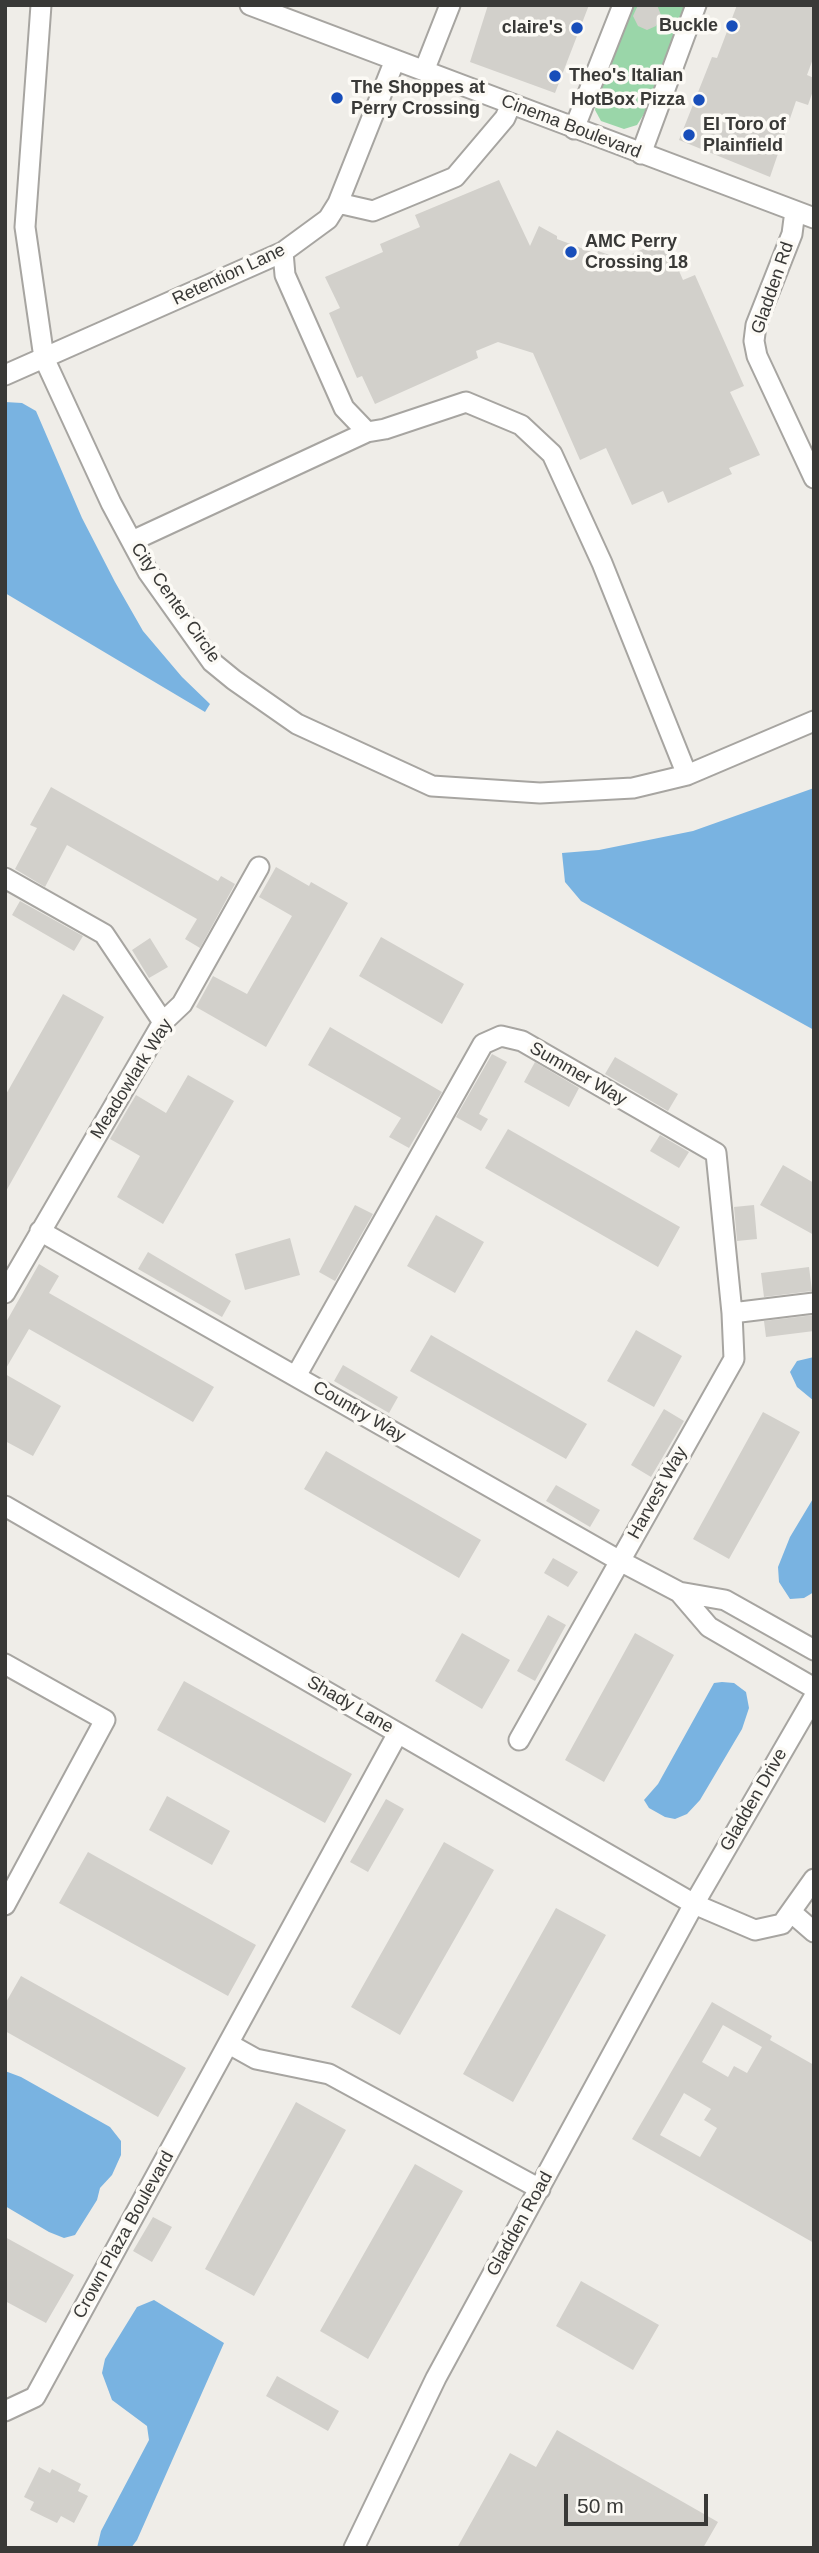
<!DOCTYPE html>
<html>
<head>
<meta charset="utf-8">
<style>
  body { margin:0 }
  #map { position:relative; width:819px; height:2553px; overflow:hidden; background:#efede8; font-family:Helvetica,sans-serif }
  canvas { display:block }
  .frame { position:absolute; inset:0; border:7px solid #393937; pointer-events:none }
  .scale { position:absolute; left:564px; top:2494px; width:144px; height:32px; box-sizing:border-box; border:4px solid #393937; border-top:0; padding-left:9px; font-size:21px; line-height:24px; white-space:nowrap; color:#393937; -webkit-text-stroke:5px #fcfaf5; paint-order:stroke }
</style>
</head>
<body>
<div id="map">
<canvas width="819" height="2553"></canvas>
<div class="frame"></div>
<div class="scale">50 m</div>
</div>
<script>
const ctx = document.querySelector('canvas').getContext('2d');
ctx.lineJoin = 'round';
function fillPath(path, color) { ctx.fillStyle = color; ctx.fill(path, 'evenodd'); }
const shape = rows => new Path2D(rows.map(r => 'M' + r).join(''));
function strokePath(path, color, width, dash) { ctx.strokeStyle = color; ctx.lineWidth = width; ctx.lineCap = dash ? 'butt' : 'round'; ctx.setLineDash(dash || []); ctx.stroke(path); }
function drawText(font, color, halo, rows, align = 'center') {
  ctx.font = font + ' Helvetica,sans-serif'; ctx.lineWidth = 7; ctx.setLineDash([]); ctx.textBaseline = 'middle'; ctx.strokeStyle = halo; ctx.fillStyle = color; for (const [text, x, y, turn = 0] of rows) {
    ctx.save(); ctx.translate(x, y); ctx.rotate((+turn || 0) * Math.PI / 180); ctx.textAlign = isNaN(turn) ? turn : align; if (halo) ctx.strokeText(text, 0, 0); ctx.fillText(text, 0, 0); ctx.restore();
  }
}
const green = shape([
  [631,5,686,5,644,114,637,125,624,129,601,121,595,110,598,89]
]);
const water = shape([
  [5,402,22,403,36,411,82,518,115,582,143,631,182,677,210,704,205,712,5,593],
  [814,788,814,1030,581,901,565,882,562,853,599,850,693,831],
  [814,1357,814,1401,797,1387,790,1372,797,1361],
  [814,1497,814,1592,804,1598,790,1599,779,1582,778,1567,790,1537],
  [722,1682,734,1683,746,1692,749,1708,742,1729,700,1800,687,1814,675,1819,665,1817,649,1808,644,1800,658,1784,714,1683],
  [5,2071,21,2077,110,2127,121,2141,121,2155,112,2175,100,2188,97,2200,75,2235,64,2238,49,2232,5,2206],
  [154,2300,224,2343,137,2540,131,2548,97,2548,101,2531,149,2440,147,2426,112,2400,102,2373,105,2359,137,2307]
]);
const building = shape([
  [488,5,589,5,555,93,470,62],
  [638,5,657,5,661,15,656,26,647,30,638,26,633,16],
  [737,5,814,5,814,56,807,75,814,78,814,88,808,105,796,101,770,177,679,140,712,57,717,58],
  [499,180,530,246,539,226,557,236,557,239,597,254,598,251,621,259,665,239,683,280,695,275,744,386,730,392,760,455,729,468,732,474,668,503,663,491,632,505,606,448,580,460,533,353,498,342,476,351,478,358,375,404,362,376,357,378,329,313,340,308,325,277,383,252,380,244,420,227,415,215],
  [51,787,218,881,221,876,235,884,200,948,185,939,197,919,67,845,45,887,15,869,37,828,30,825],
  [276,867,309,886,311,882,348,903,266,1047,196,1007,213,976,247,994,292,916,259,897],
  [20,901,83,936,74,951,12,915],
  [381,937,464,984,442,1024,359,976],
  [150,938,168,967,149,978,132,950],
  [63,994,104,1017,5,1193,5,1096],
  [330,1027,442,1092,409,1148,389,1137,401,1118,308,1065],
  [492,1054,507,1062,479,1114,488,1119,481,1131,456,1117],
  [615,1057,678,1094,668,1111,605,1074],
  [535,1062,579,1088,569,1107,524,1082],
  [188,1075,234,1101,163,1224,117,1197,140,1156,110,1139,136,1095,166,1113],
  [508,1129,680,1227,658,1267,485,1168],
  [660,1135,689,1152,679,1168,650,1151],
  [783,1165,814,1183,814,1235,760,1205],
  [355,1205,373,1214,335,1281,319,1272],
  [754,1205,757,1239,737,1241,734,1207],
  [436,1215,484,1242,455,1293,407,1266],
  [290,1238,300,1275,245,1290,235,1254],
  [148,1252,231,1301,222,1317,138,1269],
  [39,1264,59,1276,49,1293,214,1387,193,1422,29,1329,5,1370,5,1324],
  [809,1267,812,1291,764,1297,761,1273],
  [814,1315,814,1331,766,1337,764,1321],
  [636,1330,682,1356,654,1407,607,1381],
  [431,1335,587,1424,566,1459,410,1371],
  [343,1365,398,1397,389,1413,334,1381],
  [5,1374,61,1406,33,1456,5,1441],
  [664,1409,684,1421,651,1477,631,1465],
  [763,1412,800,1432,729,1559,693,1539],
  [326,1451,481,1540,459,1578,304,1489],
  [556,1485,600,1510,590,1527,546,1501],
  [553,1558,578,1572,568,1587,544,1573],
  [548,1615,566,1625,535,1681,517,1671],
  [462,1633,510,1660,482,1709,435,1681],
  [635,1633,674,1655,604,1782,565,1760],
  [184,1681,352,1774,325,1823,157,1730],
  [167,1796,230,1831,212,1865,149,1830],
  [386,1799,404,1809,368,1872,350,1862],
  [444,1842,494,1870,400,2035,351,2007],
  [88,1852,256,1945,228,1996,59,1903],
  [556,1908,606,1935,513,2102,463,2074],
  [21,1976,186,2068,158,2117,5,2031,5,2004],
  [712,2002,772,2036,770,2040,814,2065,814,2243,632,2139],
  [723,2025,762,2047,747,2073,734,2066,728,2077,702,2062],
  [684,2093,711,2109,704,2120,717,2128,700,2157,660,2135],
  [296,2102,346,2130,254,2296,205,2269],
  [415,2164,463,2191,368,2359,320,2331],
  [153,2217,172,2227,152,2262,133,2251],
  [5,2237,74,2275,46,2323,5,2301],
  [581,2281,659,2325,633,2370,556,2326],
  [277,2376,339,2411,328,2431,266,2396],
  [557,2430,718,2522,703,2548,457,2548,510,2453,536,2467],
  [39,2467,50,2473,52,2469,81,2484,78,2491,88,2496,74,2523,61,2516,57,2523,30,2510,34,2502,24,2497]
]);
const minor = shape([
  [41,5,25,227,44,358,111,503,148,572,212,662,234,680,297,724,432,786,540,793,633,788,687,775,814,721],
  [250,5,814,218],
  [424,71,450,5],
  [574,129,623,5],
  [641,154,696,5],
  [338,203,373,211,455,177,505,118,511,104],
  [795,211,792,234,756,325,754,341,757,356,814,478],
  [283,252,285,275,344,408,367,432,385,429,466,402,521,425,552,454,602,563,687,775],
  [5,375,283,252,328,219,338,203,395,60],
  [132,541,367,432],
  [5,878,104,934,163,1022],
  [40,1231,620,1561,679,1592,725,1600,814,1650],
  [5,1293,163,1022,182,1004,259,867],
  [732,1313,814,1303],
  [296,1376,483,1044,501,1036,522,1041,716,1153,732,1313,734,1359,519,1740],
  [5,1506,694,1904,755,1930,782,1924,814,1879],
  [679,1592,709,1627,814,1688],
  [5,1664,105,1720,5,1905],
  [791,1912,814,1932],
  [229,2044,256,2059,329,2074,540,2189],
  [5,2411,35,2397,398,1733],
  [354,2548,436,2378,694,1904,814,1697]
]);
const markers = [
  [732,26,7,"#184eba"],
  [577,28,7,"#184eba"],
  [555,76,7,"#184eba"],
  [337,98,7,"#184eba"],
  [699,100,7,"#184eba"],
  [689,135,7,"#184eba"],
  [571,252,7,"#184eba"]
];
const poiNames = [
  ["Buckle",718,26,"right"],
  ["claire's",563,28,"right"],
  ["Theo's Italian",569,76],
  ["The Shoppes at",351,88],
  ["Perry Crossing",351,109],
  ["HotBox Pizza",685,100,"right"],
  ["El Toro of",703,125],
  ["Plainfield",703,146],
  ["AMC Perry",585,242],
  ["Crossing 18",585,263]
];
const streetNames = [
  ["Cinema Boulevard",571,127,21],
  ["Retention Lane",229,275,-25],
  ["Gladden Rd",773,288,-71],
  ["City Center Circle",175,603,55],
  ["Summer Way",578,1074,30],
  ["Meadowlark Way",132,1079,-58],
  ["Country Way",359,1412,30],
  ["Harvest Way",658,1493,-61],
  ["Shady Lane",350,1705,30],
  ["Gladden Drive",754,1800,-60],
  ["Gladden Road",520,2224,-61],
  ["Crown Plaza Boulevard",124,2235,-61]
];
fillPath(green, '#9ad6a9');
fillPath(water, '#79b3e1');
fillPath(building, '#d2d0cb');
strokePath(minor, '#a7a5a1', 23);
strokePath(minor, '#fff', 19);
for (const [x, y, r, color] of markers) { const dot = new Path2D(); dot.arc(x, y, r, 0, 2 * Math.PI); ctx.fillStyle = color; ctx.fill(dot); strokePath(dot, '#fcfaf5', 2.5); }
drawText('bold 18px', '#393937', '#fcfaf5', poiNames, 'left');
drawText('18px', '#393937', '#fcfaf5', streetNames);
</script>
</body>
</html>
